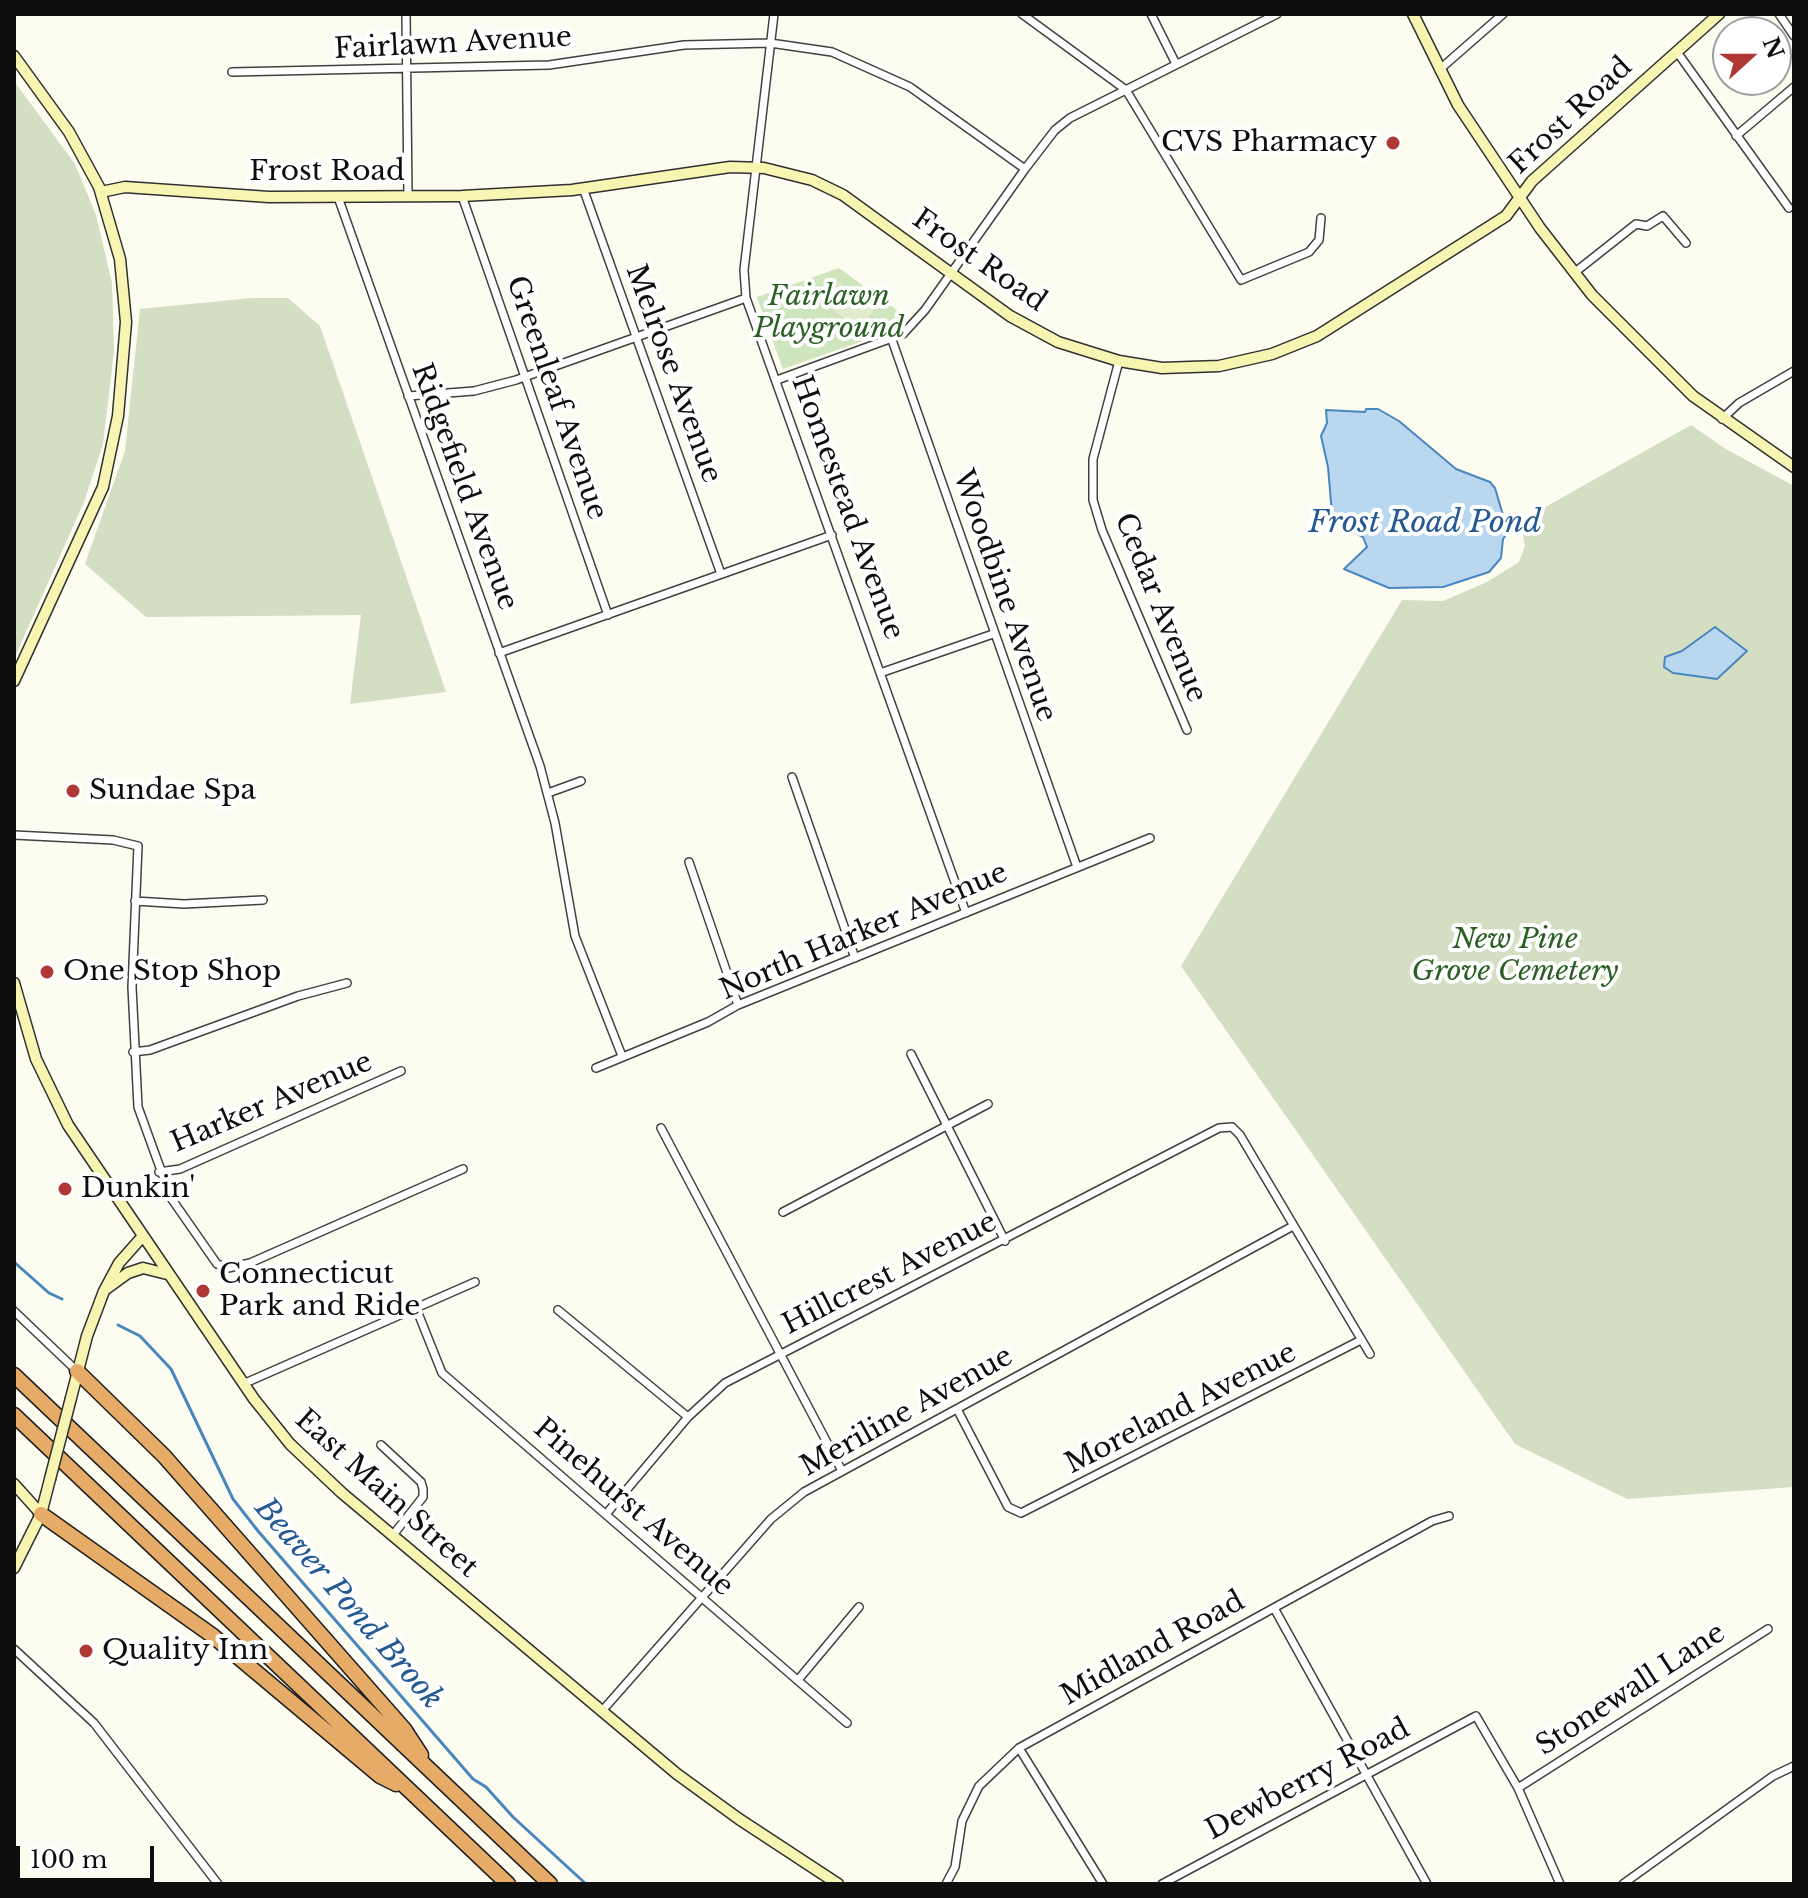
<!DOCTYPE html>
<html>
<head>
<meta charset="utf-8">
<style>
  body { margin:0 }
  #map { position:relative; width:1808px; height:1898px; overflow:hidden; background:#fdfcf0; font-family:"Libre Baskerville",serif }
  canvas { display:block }
  .frame { position:absolute; inset:0; border:16px solid #0e0e0e; pointer-events:none }
  .north { position:absolute; left:1712px; top:16px; width:80px; height:80px; box-sizing:border-box; background:#fff; border:2px solid #9f9f9f; border-radius:50%; rotate:69deg; font-size:22px; font-weight:700; line-height:32px; text-align:center; color:#0e0e0e }
  .north::after { content:''; display:block; margin:auto; width:28px; height:36px; background:#b03834; clip-path:polygon(50% 0,100% 100%,50% 72%,0 100%) }
  .scale { position:absolute; left:16px; top:1846px; width:138px; height:36px; box-sizing:border-box; border:4px solid #0e0e0e; border-top:0; padding-left:10px; font-size:24px; line-height:28px; white-space:nowrap; color:#0e0e0e; -webkit-text-stroke:6px #fff; paint-order:stroke }
</style>
</head>
<body>
<div id="map">
<canvas width="1808" height="1898"></canvas>
<div class="frame"></div>
<div class="north">N</div>
<div class="scale">100 m</div>
</div>
<script>
const ctx = document.querySelector('canvas').getContext('2d');
ctx.lineJoin = 'round';
function fillPath(path, color) { ctx.fillStyle = color; ctx.fill(path, 'evenodd'); }
const shape = rows => new Path2D(rows.map(r => 'M' + r).join(''));
function strokePath(path, color, width, dash) { ctx.strokeStyle = color; ctx.lineWidth = width; ctx.lineCap = dash ? 'butt' : 'round'; ctx.setLineDash(dash || []); ctx.stroke(path); }
function drawText(font, color, halo, rows, align = 'center') {
  ctx.font = font + ' "Libre Baskerville",serif'; ctx.lineWidth = 8; ctx.setLineDash([]); ctx.textBaseline = 'middle'; ctx.strokeStyle = halo; ctx.fillStyle = color; for (const [text, x, y, turn = 0] of rows) {
    ctx.save(); ctx.translate(x, y); ctx.rotate((+turn || 0) * Math.PI / 180); ctx.textAlign = isNaN(turn) ? turn : align; if (halo) ctx.strokeText(text, 0, 0); ctx.fillText(text, 0, 0); ctx.restore();
  }
}
const green = shape([
  [839,268,908,318,894,330,783,369,757,297]
]);
const cemetery = shape([
  [14,81,75,164,96,215,112,283,114,351,103,444,84,502,14,659],
  [252,298,288,298,320,326,446,692,350,704,361,615,146,617,85,564,125,451,140,309],
  [1691,425,1724,448,1794,486,1794,1487,1627,1499,1515,1444,1181,966,1402,600,1443,601,1487,582,1519,562,1525,546,1522,530,1517,523]
]);
const pitch = shape([
  [840,283,875,308,860,329,825,304]
]);
const water = shape([
  [1366,409,1378,409,1399,421,1456,469,1490,482,1495,488,1508,532,1503,539,1501,558,1489,572,1443,587,1389,588,1344,569,1367,547,1363,537,1340,525,1332,514,1328,467,1321,436,1327,423,1326,410,1365,412,1366,409],
  [1715,627,1747,651,1717,679,1673,673,1664,667,1665,657,1682,651,1715,627]
]);
const stream = shape([
  [14,1262,49,1293,62,1299],
  [118,1325,140,1336,171,1369,233,1499,258,1531,473,1779,486,1787,513,1817,586,1884]
]);
const street = shape([
  [406,14,408,196],
  [774,14,744,270,746,298,966,913],
  [1022,14,1126,90,1241,280,1309,252,1319,240,1321,218],
  [1151,14,1176,64],
  [1779,14,1794,36],
  [1677,52,1789,208],
  [1439,70,1503,14],
  [232,72,549,65,684,45,770,43,832,52,910,87,1025,169],
  [1736,136,1794,87],
  [583,188,721,574],
  [462,196,608,615],
  [338,197,540,766,555,823,575,936,622,1056],
  [1574,273,1636,224,1647,226,1663,216,1686,243],
  [892,340,1077,867],
  [1119,361,1093,459,1093,500,1102,530,1187,730],
  [777,380,903,334,925,310,1025,169,1055,130,1070,118,1277,14],
  [408,396,474,391,516,380,746,298],
  [1722,419,1739,403,1794,371],
  [499,653,832,535],
  [883,672,993,634],
  [792,777,855,958],
  [548,793,581,781],
  [14,835,113,840,138,846,132,987,138,1107,171,1198,217,1264,228,1268,250,1263,463,1169],
  [689,862,738,1005],
  [135,901,184,904,263,900],
  [133,1052,150,1050,298,996,347,983],
  [911,1054,1005,1241],
  [596,1068,708,1022,738,1005,1150,838],
  [661,1128,841,1469],
  [159,1172,180,1169,401,1071],
  [783,1212,988,1104],
  [416,1308,442,1373,847,1723],
  [558,1310,688,1417],
  [14,1311,77,1371],
  [243,1384,475,1282],
  [957,1409,1008,1507,1021,1513,1359,1341],
  [381,1445,421,1482,423,1489,423,1497,393,1535],
  [607,1513,688,1417,725,1383,1219,1128,1232,1127,1240,1135,1370,1354],
  [1274,1608,1427,1884],
  [14,1649,94,1723,218,1884],
  [798,1680,859,1607],
  [602,1711,771,1519,804,1492,1293,1226],
  [1019,1748,1103,1884],
  [1518,1788,1768,1629],
  [946,1884,955,1867,962,1821,979,1786,1019,1748,1432,1521,1449,1516],
  [1162,1884,1476,1716,1518,1788,1560,1884],
  [1623,1884,1773,1776,1794,1766]
]);
const secondary = shape([
  [1413,14,1458,105,1540,228,1592,295,1693,396,1794,467],
  [14,56,69,132,99,187,120,259,126,322,118,416,103,487,14,681],
  [101,192,125,187,269,197,462,196,572,190,730,167,764,168,812,180,843,195,1010,316,1058,342,1119,361,1162,368,1219,366,1272,354,1317,336,1506,216,1532,181,1719,14],
  [14,983,36,1059,68,1125,254,1399,290,1444,342,1493,677,1774,739,1819,838,1884],
  [106,1289,128,1273,143,1268,167,1274],
  [71,1398,87,1336,104,1291,119,1263,142,1237],
  [14,1484,41,1514],
  [14,1568,41,1514,50,1479]
]);
const highway = shape([
  [77,1371,164,1456,404,1729,421,1755],
  [14,1375,550,1884],
  [14,1415,508,1884],
  [41,1514,213,1636,380,1776,396,1784]
]);
const secondaryBridge = shape([
  [50,1479,71,1398]
]);
const markers = [
  [1393,143,8,"#b03834"],
  [73,791,8,"#b03834"],
  [47,972,8,"#b03834"],
  [65,1189,8,"#b03834"],
  [203,1291,8,"#b03834"],
  [86,1651,8,"#b03834"]
];
const streetNames = [
  ["Fairlawn Avenue",453,44,-3],
  ["Frost Road",1571,116,-43],
  ["Frost Road",327,172],
  ["Frost Road",979,261,35],
  ["Melrose Avenue",673,374,70],
  ["Greenleaf Avenue",556,398,71],
  ["Ridgefield Avenue",464,487,70],
  ["Homestead Avenue",847,508,70],
  ["Woodbine Avenue",1004,596,71],
  ["Cedar Avenue",1160,608,68],
  ["North Harker Avenue",864,932,-23],
  ["Harker Avenue",272,1103,-23],
  ["Hillcrest Avenue",890,1274,-27],
  ["Moreland Avenue",1181,1409,-27],
  ["Meriline Avenue",907,1412,-29],
  ["East Main Street",386,1494,42],
  ["Pinehurst Avenue",633,1508,41],
  ["Midland Road",1153,1649,-29],
  ["Stonewall Lane",1631,1690,-33],
  ["Dewberry Road",1308,1780,-28]
];
const poiNames = [
  ["CVS Pharmacy",1377,143,"right"],
  ["Sundae Spa",89,791],
  ["One Stop Shop",63,972],
  ["Dunkin'",81,1189],
  ["Connecticut",219,1275],
  ["Park and Ride",219,1307],
  ["Quality Inn",102,1651]
];
const parkNames = [
  ["Fairlawn",829,297],
  ["Playground",829,329],
  ["New Pine",1515,940],
  ["Grove Cemetery",1515,972]
];
const waterNames = [
  ["Frost Road Pond",1425,524],
  ["Beaver Pond Brook",348,1604,49]
];
fillPath(green, '#cee5bd');
fillPath(cemetery, '#d3dec3');
fillPath(pitch, '#e0edce');
fillPath(water, '#bad7f0');
strokePath(water, '#4986bf', 2);
strokePath(stream, '#4986bf', 3);
strokePath(street, '#414141', 10);
strokePath(secondary, '#303030', 13);
strokePath(highway, '#1f1f1f', 17);
strokePath(street, '#fff', 7);
strokePath(secondary, '#f7f5b2', 10);
strokePath(highway, '#e5ab67', 14);
strokePath(secondaryBridge, '#303030', 13, []);
strokePath(secondaryBridge, '#f7f5b2', 10);
for (const [x, y, r, color] of markers) { const dot = new Path2D(); dot.arc(x, y, r, 0, 2 * Math.PI); ctx.fillStyle = color; ctx.fill(dot); strokePath(dot, '#fff', 3); }
drawText('28px', '#0e0e0e', '#fff', streetNames);
drawText('28px', '#0e0e0e', '#fff', poiNames, 'left');
drawText('italic 28px', '#2c5f25', '#fff', parkNames);
drawText('italic 30px', '#245993', '#fff', waterNames);
</script>
</body>
</html>
